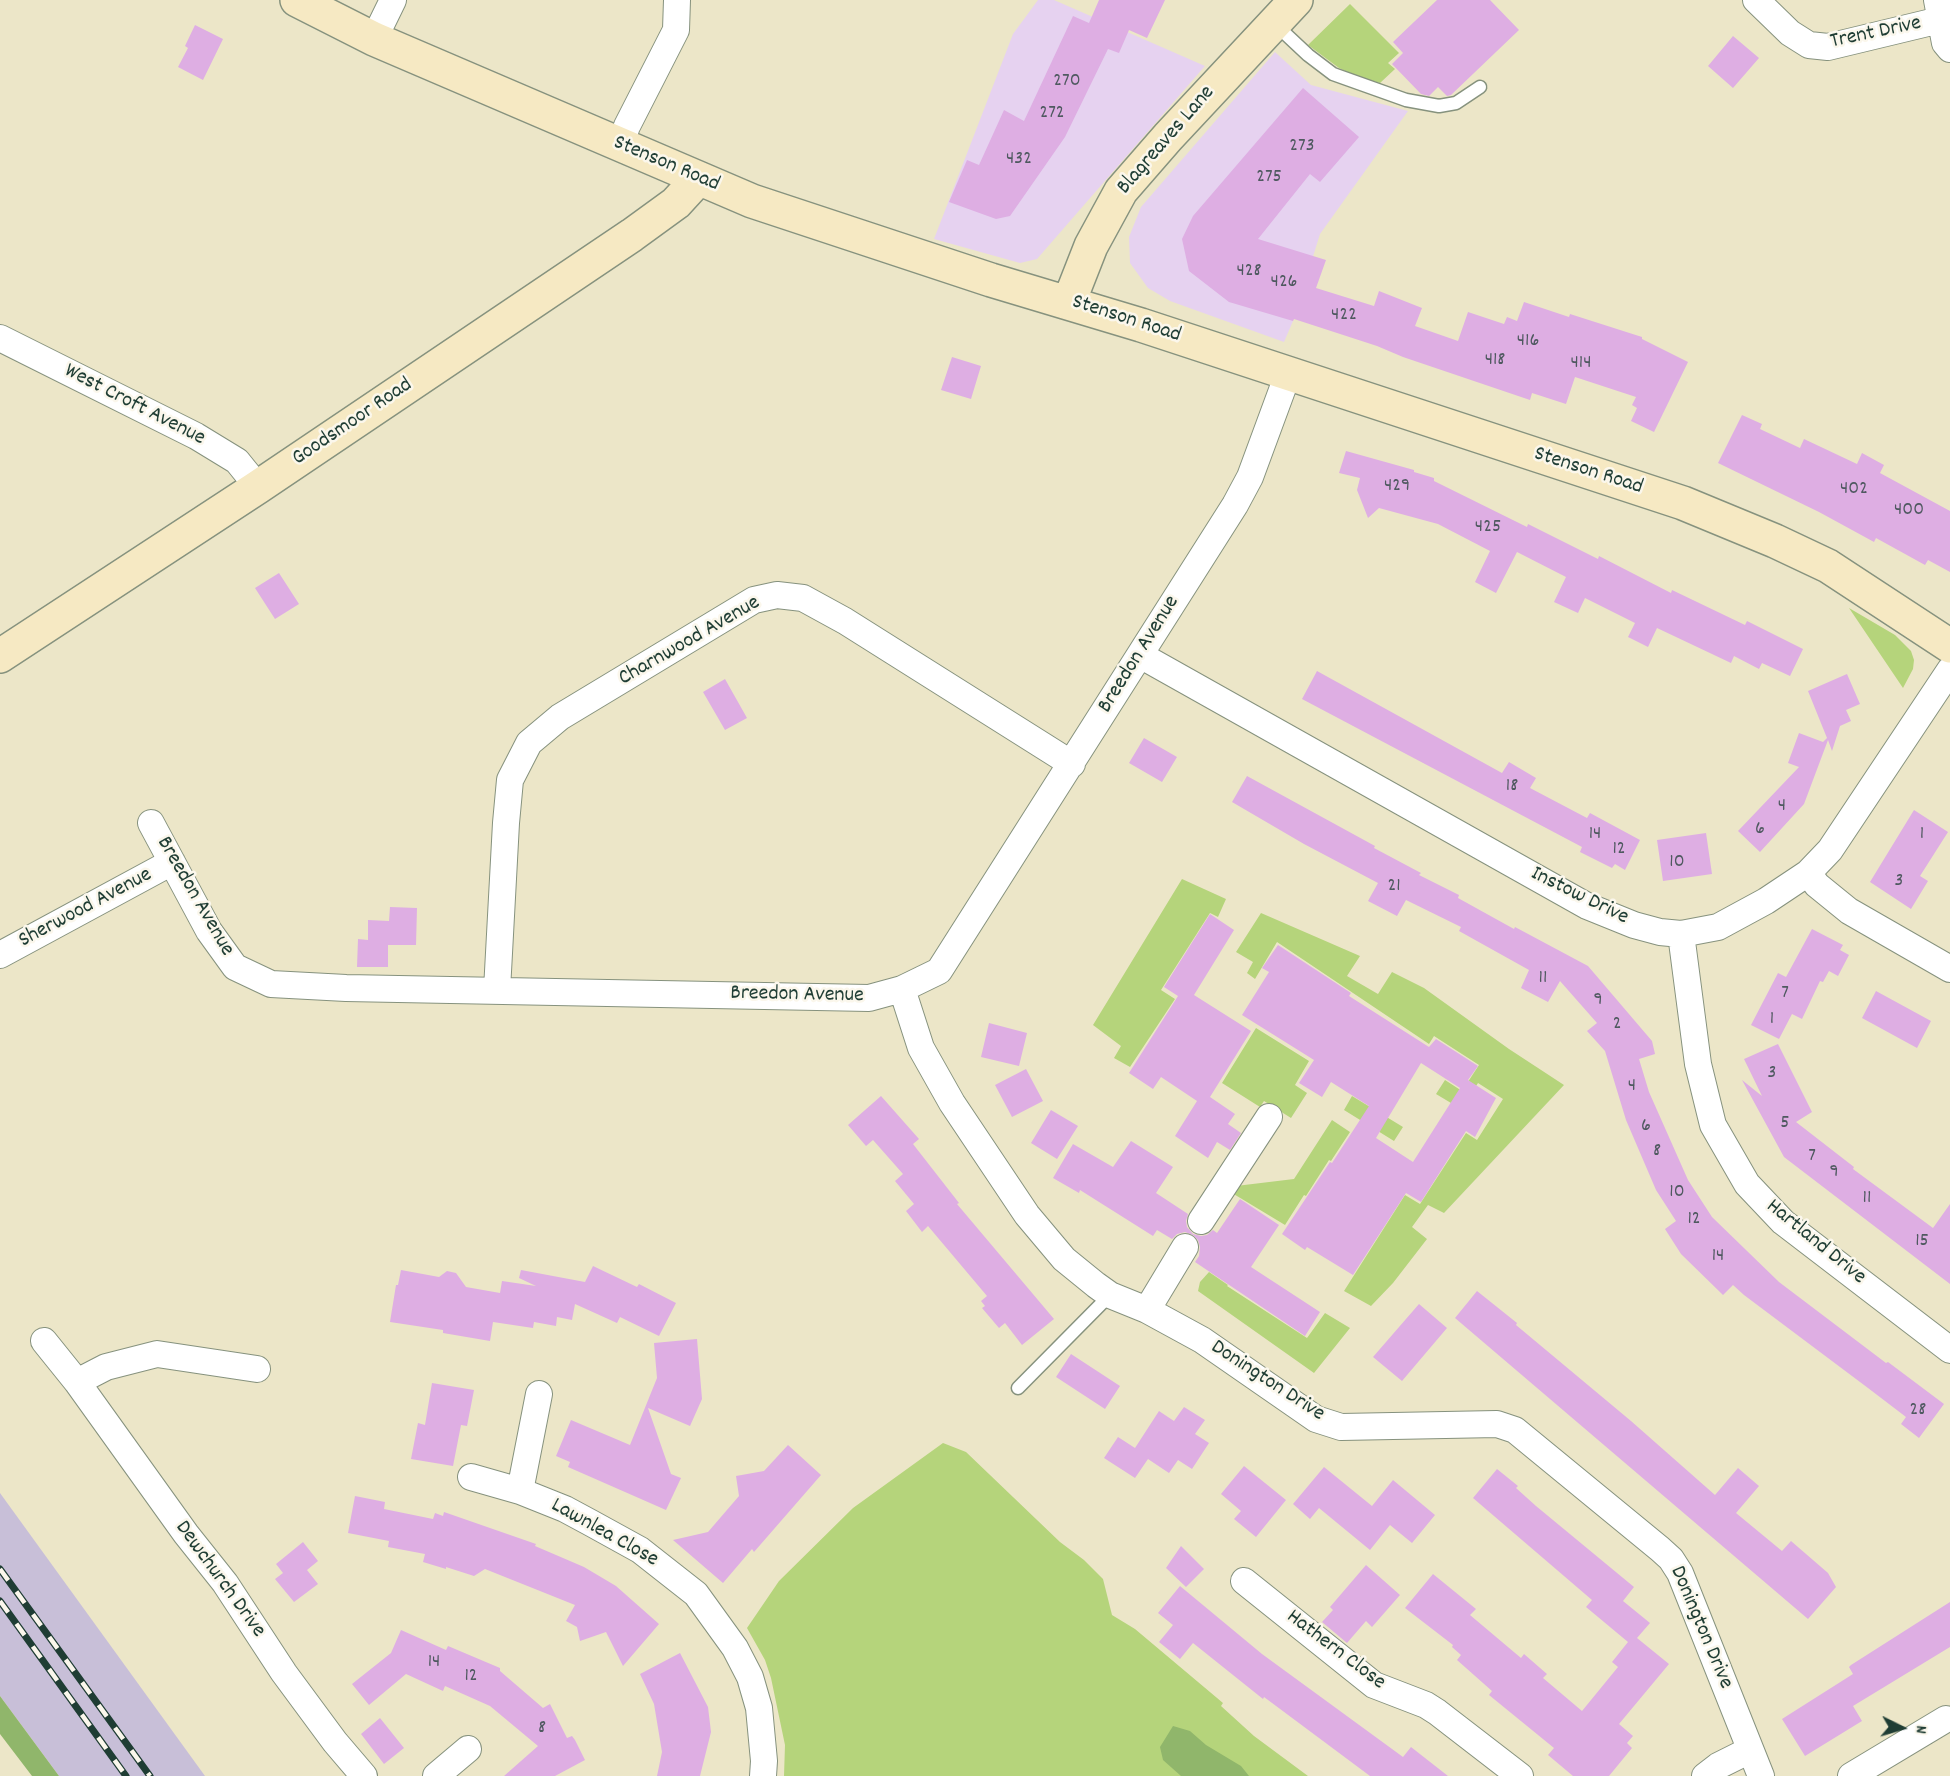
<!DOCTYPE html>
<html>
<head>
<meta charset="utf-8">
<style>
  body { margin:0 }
  #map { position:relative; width:1950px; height:1776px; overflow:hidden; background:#ece6c8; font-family:Dekko,sans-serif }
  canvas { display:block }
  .north { position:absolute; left:1872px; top:1698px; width:60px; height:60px; -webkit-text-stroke:4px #fbf7ec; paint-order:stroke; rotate:95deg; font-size:16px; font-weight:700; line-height:24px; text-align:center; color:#1f3d34 }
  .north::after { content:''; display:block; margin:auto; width:21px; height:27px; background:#1f3d34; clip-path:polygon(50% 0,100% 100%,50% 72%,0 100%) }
</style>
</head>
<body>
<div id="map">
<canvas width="1950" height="1776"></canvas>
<div class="north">N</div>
</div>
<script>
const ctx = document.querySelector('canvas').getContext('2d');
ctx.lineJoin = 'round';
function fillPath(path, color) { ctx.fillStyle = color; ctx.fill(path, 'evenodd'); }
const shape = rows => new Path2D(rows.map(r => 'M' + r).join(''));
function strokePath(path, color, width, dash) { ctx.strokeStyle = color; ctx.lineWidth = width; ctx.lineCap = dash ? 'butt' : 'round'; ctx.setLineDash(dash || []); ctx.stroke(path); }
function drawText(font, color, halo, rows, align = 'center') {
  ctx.font = font + ' Dekko,sans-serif'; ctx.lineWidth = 5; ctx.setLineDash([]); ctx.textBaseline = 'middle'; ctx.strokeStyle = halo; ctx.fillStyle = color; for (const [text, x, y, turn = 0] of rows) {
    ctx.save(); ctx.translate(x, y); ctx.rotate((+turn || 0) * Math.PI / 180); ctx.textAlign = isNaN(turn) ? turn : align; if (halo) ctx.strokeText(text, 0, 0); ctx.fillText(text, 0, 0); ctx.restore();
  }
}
const built = shape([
  [1038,0,1054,0,1205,66,1037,259,1020,263,934,239,1013,34],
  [1275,52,1311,85,1408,111,1320,234,1293,321,1284,342,1170,301,1148,288,1130,263,1129,237,1141,207]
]);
const industrial = shape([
  [0,1493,205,1776,59,1776,0,1696]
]);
const green = shape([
  [1350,4,1399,53,1388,63,1395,69,1380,83,1358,77,1339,68,1308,45],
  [1849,608,1895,635,1911,651,1914,660,1913,669,1903,688],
  [1182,879,1226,899,1218,917,1210,913,1161,990,1175,999,1130,1067,1114,1058,1121,1046,1093,1025],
  [1261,913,1360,956,1347,976,1378,994,1392,972,1424,988,1509,1049,1564,1085,1444,1213,1428,1205,1412,1227,1427,1239,1393,1283,1371,1306,1344,1291,1405,1195,1420,1204,1466,1133,1477,1140,1503,1099,1478,1083,1461,1109,1436,1094,1445,1080,1462,1091,1479,1065,1434,1036,1429,1044,1277,942,1255,979,1247,973,1253,962,1236,952],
  [1256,1028,1309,1061,1295,1085,1307,1093,1291,1118,1264,1101,1260,1107,1222,1083],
  [1352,1096,1403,1127,1394,1141,1344,1110],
  [1332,1120,1350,1132,1331,1161,1329,1160,1306,1196,1304,1195,1285,1225,1232,1193,1236,1186,1294,1179],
  [1209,1272,1228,1285,1227,1286,1307,1338,1325,1313,1350,1328,1314,1373,1198,1291,1200,1282],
  [943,1443,966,1452,1060,1542,1084,1560,1103,1579,1112,1615,1135,1629,1223,1703,1221,1706,1254,1736,1308,1776,784,1776,785,1745,771,1678,765,1660,747,1628,779,1581,853,1508]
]);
const forest = shape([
  [0,1696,59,1776,32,1776,0,1734],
  [1173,1726,1190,1731,1206,1745,1241,1766,1249,1776,1181,1776,1163,1760,1160,1747]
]);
const building = shape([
  [1099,0,1165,0,1147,38,1129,30,1119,53,1108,49,1065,137,1010,216,996,219,949,202,967,160,979,165,1004,110,1024,121,1073,16,1089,23],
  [1437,0,1490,0,1519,30,1451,95,1447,96,1438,87,1429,96,1421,94,1392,64,1403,53,1393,42],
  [195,25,223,39,203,80,178,67,188,48,185,46],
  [1733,36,1759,58,1733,88,1708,66],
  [1303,88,1359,137,1320,182,1310,174,1258,239,1326,260,1316,288,1374,306,1379,291,1422,308,1415,326,1458,341,1468,312,1504,324,1507,317,1517,321,1524,302,1569,317,1570,314,1642,337,1642,339,1688,362,1654,432,1631,421,1637,408,1632,405,1636,397,1575,377,1566,404,1532,393,1530,400,1403,357,1377,346,1294,319,1293,321,1229,302,1189,271,1182,239,1193,216],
  [952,357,981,366,971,399,941,390],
  [1742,415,1762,424,1760,429,1800,448,1804,439,1857,464,1862,453,1884,465,1880,473,1950,511,1950,572,1928,560,1925,565,1876,538,1874,542,1819,512,1718,463],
  [1346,451,1414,470,1414,472,1434,478,1434,481,1527,527,1528,524,1598,559,1599,556,1671,593,1672,590,1745,625,1747,621,1803,649,1790,676,1762,663,1759,669,1734,656,1731,663,1657,628,1648,647,1628,637,1635,623,1585,598,1578,613,1554,602,1566,577,1517,552,1496,593,1475,582,1490,551,1438,524,1379,508,1368,518,1357,490,1360,478,1339,473],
  [279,573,299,604,275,619,255,588],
  [1317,671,1502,773,1509,762,1536,778,1530,788,1587,818,1590,813,1640,840,1625,870,1615,864,1612,868,1580,852,1582,847,1302,699],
  [1847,674,1860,704,1846,710,1851,721,1840,726,1832,751,1828,740,1804,804,1760,852,1738,831,1799,767,1788,763,1799,733,1823,742,1827,738,1808,691],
  [725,679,747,718,725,730,703,692],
  [1144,738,1177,757,1162,782,1129,763],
  [1247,776,1375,846,1374,848,1421,873,1419,875,1459,895,1458,898,1514,929,1515,927,1588,966,1652,1041,1655,1054,1639,1059,1649,1092,1688,1180,1712,1217,1779,1282,1886,1363,1888,1362,1944,1404,1919,1438,1901,1424,1906,1417,1868,1388,1744,1295,1733,1285,1723,1295,1681,1254,1665,1229,1676,1221,1656,1190,1626,1120,1605,1051,1587,1031,1597,1023,1560,981,1548,1002,1521,988,1529,970,1459,931,1461,927,1406,900,1397,916,1368,901,1378,883,1304,844,1232,802],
  [1914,810,1948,832,1920,876,1928,881,1911,909,1870,882],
  [1706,833,1712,874,1663,881,1657,840],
  [390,907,417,908,416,945,388,945,388,967,357,967,358,939,368,940,368,920,389,921],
  [1210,914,1234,930,1194,995,1251,1031,1210,1097,1235,1114,1228,1124,1241,1133,1230,1150,1217,1142,1208,1158,1175,1136,1197,1101,1161,1077,1153,1089,1129,1073,1178,996,1164,987],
  [1812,929,1843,945,1840,950,1849,955,1838,976,1829,971,1823,982,1820,981,1802,1019,1792,1014,1779,1039,1751,1025,1778,973,1786,977],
  [1278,945,1351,993,1349,996,1429,1047,1436,1039,1478,1066,1468,1080,1496,1098,1475,1137,1466,1131,1421,1202,1406,1193,1353,1275,1307,1247,1305,1250,1282,1234,1330,1162,1332,1163,1369,1106,1331,1082,1322,1097,1299,1083,1314,1060,1242,1015,1269,972,1262,968],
  [1421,1063,1460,1088,1413,1162,1376,1138],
  [1876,991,1931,1021,1917,1048,1862,1018],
  [989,1023,1027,1033,1019,1066,981,1057],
  [1778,1044,1812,1112,1796,1122,1854,1167,1853,1169,1933,1228,1950,1204,1950,1284,1784,1157,1742,1080,1762,1096,1744,1059],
  [1026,1069,1043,1101,1012,1117,995,1085],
  [881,1096,919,1139,913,1144,959,1203,957,1204,1054,1319,1022,1345,1005,1323,999,1328,982,1308,985,1306,981,1301,987,1296,928,1226,922,1232,906,1211,914,1204,895,1181,903,1174,873,1140,866,1146,848,1125],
  [1051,1110,1078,1126,1057,1159,1031,1143],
  [1131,1141,1173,1167,1156,1193,1188,1214,1186,1221,1187,1227,1193,1234,1201,1236,1207,1235,1213,1230,1217,1233,1240,1199,1279,1225,1251,1267,1320,1312,1305,1336,1195,1262,1199,1256,1200,1247,1198,1240,1193,1235,1185,1232,1177,1234,1172,1239,1157,1230,1153,1236,1080,1190,1079,1193,1053,1178,1073,1144,1113,1167],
  [593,1266,637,1287,639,1284,676,1303,659,1336,620,1317,617,1323,575,1304,572,1320,557,1317,556,1326,534,1322,533,1328,493,1322,490,1341,443,1333,443,1330,390,1322,396,1285,398,1285,401,1270,439,1277,447,1271,456,1273,466,1287,500,1293,502,1281,536,1286,519,1278,521,1270,585,1282],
  [1477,1291,1517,1323,1516,1325,1631,1421,1715,1495,1738,1468,1759,1486,1736,1513,1782,1551,1791,1541,1828,1573,1836,1587,1808,1619,1455,1318],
  [1419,1304,1447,1328,1402,1381,1373,1357],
  [697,1339,702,1399,690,1426,648,1408,671,1474,681,1478,666,1510,568,1467,570,1462,556,1456,571,1420,630,1445,657,1378,654,1343],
  [1071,1354,1120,1386,1105,1409,1056,1377],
  [432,1383,474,1390,467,1426,461,1425,453,1466,411,1459,418,1423,425,1425],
  [1184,1407,1205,1420,1195,1434,1209,1443,1192,1469,1178,1460,1169,1473,1148,1459,1135,1478,1104,1458,1118,1437,1135,1448,1159,1411,1174,1421],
  [788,1445,821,1475,754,1552,752,1549,723,1583,673,1540,708,1532,739,1496,736,1476,764,1471],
  [1244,1466,1286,1500,1256,1537,1234,1519,1241,1511,1221,1494],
  [1324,1467,1372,1506,1393,1480,1435,1515,1412,1543,1390,1525,1370,1550,1319,1508,1310,1519,1293,1504],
  [1497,1469,1518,1486,1516,1488,1536,1506,1634,1587,1623,1601,1650,1623,1637,1638,1669,1664,1619,1724,1633,1736,1627,1743,1632,1748,1609,1776,1573,1776,1548,1755,1554,1748,1489,1695,1492,1691,1457,1660,1461,1655,1452,1647,1453,1645,1405,1608,1433,1574,1476,1609,1470,1615,1521,1658,1524,1654,1547,1674,1543,1678,1582,1711,1618,1667,1612,1662,1628,1642,1586,1607,1592,1600,1473,1498],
  [355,1496,385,1502,384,1509,433,1519,435,1513,443,1516,444,1512,536,1544,535,1546,584,1567,616,1586,659,1624,623,1666,606,1632,580,1641,577,1627,566,1621,575,1605,485,1569,474,1576,446,1567,446,1569,423,1562,425,1554,388,1547,389,1541,348,1533],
  [303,1542,318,1561,307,1570,318,1584,294,1602,275,1579,283,1573,276,1564],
  [1181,1546,1204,1569,1186,1587,1166,1568],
  [1366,1565,1400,1595,1372,1627,1366,1621,1347,1643,1322,1622,1333,1610,1330,1607],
  [1180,1586,1262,1654,1403,1757,1411,1747,1448,1776,1370,1776,1264,1697,1263,1699,1193,1643,1180,1659,1159,1642,1173,1625,1158,1613],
  [1950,1602,1950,1647,1853,1706,1862,1721,1805,1756,1782,1719,1853,1674,1849,1667,1851,1665],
  [401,1630,446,1650,448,1646,500,1668,500,1671,543,1708,550,1704,567,1738,572,1736,575,1740,585,1760,555,1776,504,1776,538,1746,490,1706,445,1686,443,1691,406,1674,369,1705,352,1684,391,1653],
  [680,1653,708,1707,711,1732,700,1776,657,1776,662,1752,654,1704,640,1674],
  [380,1718,404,1748,384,1764,361,1734]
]);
const lane = shape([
  [1276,25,1308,55,1333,74,1406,100,1439,106,1456,103,1480,87],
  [1018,1388,1110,1295]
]);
const street = shape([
  [1756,0,1790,33,1809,45,1828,47,1940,20],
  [1937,0,1945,43,1950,49],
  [374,39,393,0],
  [620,145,627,126,676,30,677,0],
  [0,338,196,436,237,461,258,487],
  [1140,655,1587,906,1634,925,1660,932,1681,934,1718,927,1766,901,1808,873,1830,850,1950,670],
  [151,823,209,931,235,967,271,984,346,988,869,998,902,989,939,971,1235,505,1250,477,1288,374],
  [1808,873,1817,885,1849,911,1950,969],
  [1681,934,1698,1064,1713,1125,1747,1184,1783,1222,1950,1350],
  [0,955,172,862],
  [902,989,921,1048,952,1103,1027,1215,1064,1259,1096,1285,1110,1295,1147,1310,1202,1340,1316,1419,1341,1427,1497,1424,1515,1430,1660,1549,1671,1559,1680,1573,1761,1776],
  [497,990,506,823,510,780,529,743,560,717,754,600,777,595,803,598,845,621,1072,764],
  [1201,1221,1269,1117],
  [1147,1310,1185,1247],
  [44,1341,77,1382,186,1534,225,1583,284,1673,335,1742,364,1776],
  [77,1382,106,1367,157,1354,257,1369],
  [471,1477,520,1491,565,1509,591,1523,640,1550,696,1594,735,1648,750,1677,759,1708,764,1761,763,1776],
  [520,1491,539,1394],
  [1244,1581,1374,1685,1426,1705,1437,1712,1520,1776],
  [436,1776,468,1749],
  [1705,1776,1718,1766,1750,1750],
  [1851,1776,1946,1719]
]);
const secondary = shape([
  [297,0,374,39,752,201,991,280,1141,325,1683,503,1775,541,1828,566,1950,646],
  [1069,302,1091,246,1121,191,1168,137,1296,0],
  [0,656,258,487,632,235,676,203,698,179]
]);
const rail = shape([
  [0,1569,150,1776],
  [0,1601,126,1776]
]);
const numberNames = [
  ["270",1067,82],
  ["272",1052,114],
  ["273",1302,147],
  ["432",1019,160],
  ["275",1269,178],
  ["428",1249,272],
  ["426",1284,283],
  ["422",1344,316],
  ["416",1528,342],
  ["418",1495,361],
  ["414",1581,364],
  ["429",1397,487],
  ["402",1854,490],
  ["400",1909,511],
  ["425",1488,528],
  ["18",1512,787],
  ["4",1782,807],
  ["6",1760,830],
  ["14",1595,835],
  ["1",1922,835],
  ["12",1619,850],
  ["10",1677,863],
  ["3",1899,882],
  ["21",1394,887],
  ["11",1543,979],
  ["7",1785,994],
  ["9",1598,1001],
  ["1",1772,1020],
  ["2",1617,1025],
  ["3",1772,1074],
  ["4",1632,1087],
  ["5",1785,1124],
  ["6",1646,1127],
  ["8",1657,1152],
  ["7",1812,1157],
  ["9",1834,1173],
  ["10",1677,1193],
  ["11",1867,1199],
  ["12",1694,1220],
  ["15",1922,1242],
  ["14",1718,1257],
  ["28",1918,1411],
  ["14",434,1663],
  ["12",471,1677],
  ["8",542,1729]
];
const streetNames = [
  ["Trent Drive",1876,34,-12],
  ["Blagreaves Lane",1167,141,-49],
  ["Stenson Road",666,165,23],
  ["Stenson Road",1126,320,18],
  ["West Croft Avenue",134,406,27],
  ["Goodsmoor Road",353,423,-34],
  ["Stenson Road",1588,472,18],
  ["Charnwood Avenue",690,642,-30],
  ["Breedon Avenue",1140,655,-58],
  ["Breedon Avenue",194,897,60],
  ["Instow Drive",1579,897,26],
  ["Sherwood Avenue",86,909,-28],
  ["Breedon Avenue",797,996,1],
  ["Hartland Drive",1815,1243,39],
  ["Donington Drive",1267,1382,33],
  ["Lawnlea Close",604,1534,29],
  ["Dewchurch Drive",219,1580,54],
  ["Donington Drive",1700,1628,67],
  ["Hathern Close",1335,1651,37]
];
fillPath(built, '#e6d2f0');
fillPath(industrial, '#c8bfd8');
fillPath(green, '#b5d47b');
fillPath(forest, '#90b66b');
fillPath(building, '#deaee3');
strokePath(lane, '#86927e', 15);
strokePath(street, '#86927e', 28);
strokePath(secondary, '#86927e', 36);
strokePath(lane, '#fff', 12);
strokePath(street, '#fff', 26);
strokePath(secondary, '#f6e9c3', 33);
strokePath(rail, '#1f3d34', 7);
strokePath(rail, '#fbf7ec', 4.5, [14]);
drawText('20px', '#4f5960', null, numberNames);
drawText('22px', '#1f3d34', '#fbf7ec', streetNames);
</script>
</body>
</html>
